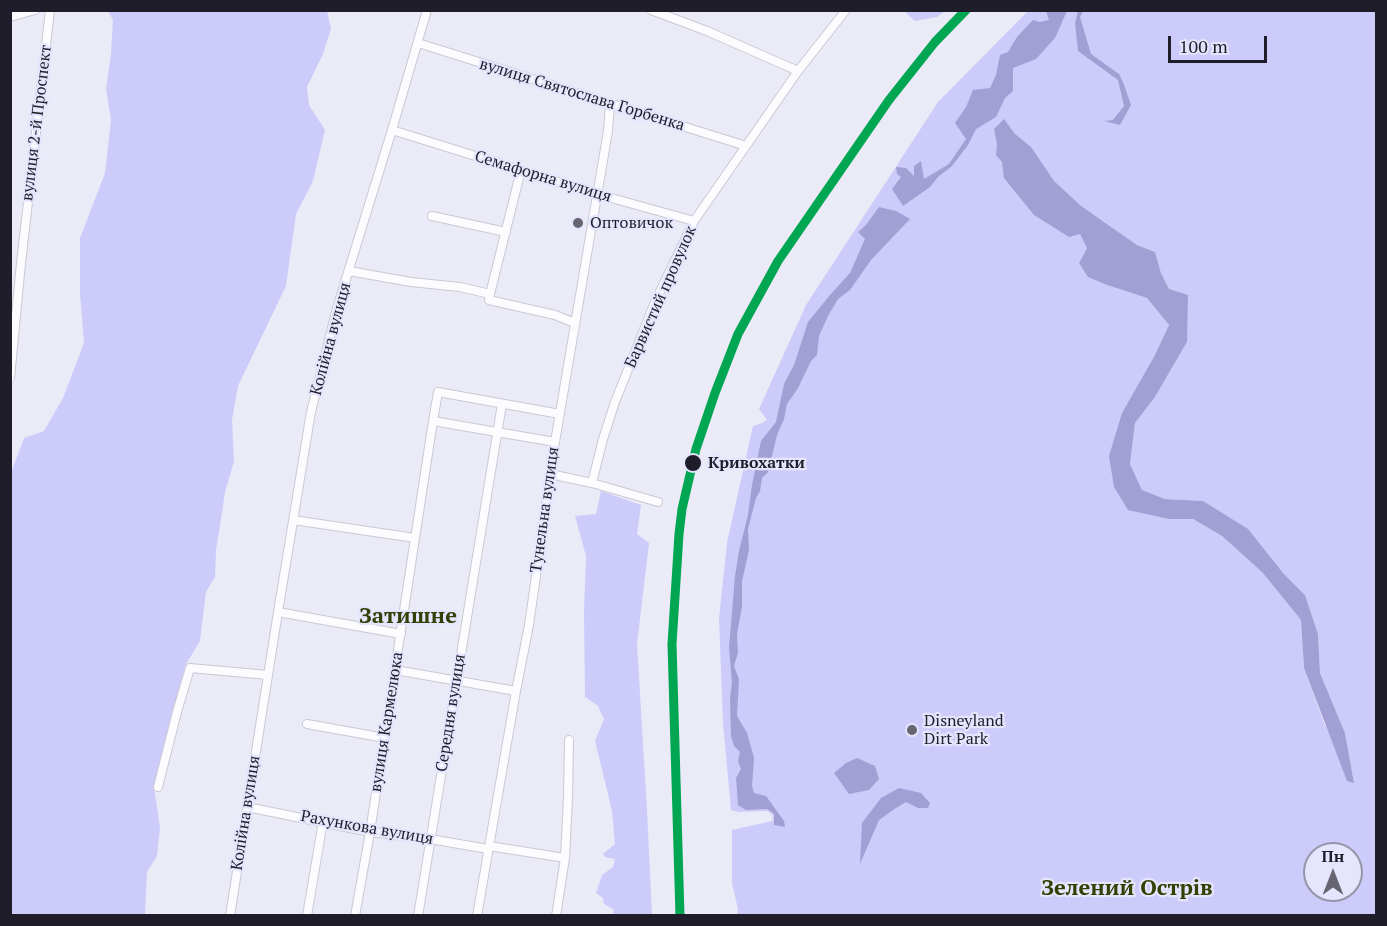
<!DOCTYPE html>
<html>
<head>
<meta charset="utf-8">
<style>
  body { margin:0 }
  #map { position:relative; width:1387px; height:926px; overflow:hidden; background:#ebebf8; font-family:"PT Serif",serif }
  canvas { display:block }
  .frame { position:absolute; inset:0; border:12px solid #1e1d29; pointer-events:none }
  .north { position:absolute; left:1303px; top:842px; width:60px; height:60px; box-sizing:border-box; background:#e5e5fe; border:2px solid #9595a9; border-radius:50%; rotate:0deg; font-size:16px; font-weight:700; line-height:24px; text-align:center; color:#1e1d29 }
  .north::after { content:''; display:block; margin:auto; width:21px; height:27px; background:#666571; clip-path:polygon(50% 0,100% 100%,50% 72%,0 100%) }
  .scale { position:absolute; left:1168px; top:36px; width:99px; height:27px; box-sizing:border-box; border:3px solid #1e1d29; border-top:0; padding-left:8px; font-size:18px; line-height:21px; white-space:nowrap; color:#1e1d29; -webkit-text-stroke:4px #e5e5fe; paint-order:stroke }
</style>
</head>
<body>
<div id="map">
<canvas width="1387" height="926"></canvas>
<div class="frame"></div>
<div class="north">Пн</div>
<div class="scale">100 m</div>
</div>
<script>
const ctx = document.querySelector('canvas').getContext('2d');
ctx.lineJoin = 'round';
function fillPath(path, color) { ctx.fillStyle = color; ctx.fill(path, 'evenodd'); }
const shape = rows => new Path2D(rows.map(r => 'M' + r).join(''));
function strokePath(path, color, width, dash) { ctx.strokeStyle = color; ctx.lineWidth = width; ctx.lineCap = dash ? 'butt' : 'round'; ctx.setLineDash(dash || []); ctx.stroke(path); }
function drawText(font, color, halo, rows, align = 'center') {
  ctx.font = font + ' "PT Serif",serif'; ctx.lineWidth = 4.5; ctx.setLineDash([]); ctx.textBaseline = 'middle'; ctx.strokeStyle = halo; ctx.fillStyle = color; for (const [text, x, y, turn = 0] of rows) {
    ctx.save(); ctx.translate(x, y); ctx.rotate((+turn || 0) * Math.PI / 180); ctx.textAlign = isNaN(turn) ? turn : align; if (halo) ctx.strokeText(text, 0, 0); ctx.fillText(text, 0, 0); ctx.restore();
  }
}
const green = shape([
  [108,11,327,11,331,29,323,54,307,87,309,105,325,130,313,181,296,214,286,286,238,386,232,420,234,461,225,492,222,513,216,550,215,577,206,592,200,641,185,666,154,787,160,828,157,856,147,872,145,915,11,915,11,473,24,438,44,431,63,398,84,343,80,294,80,238,105,173,111,120,106,89,111,54,113,20],
  [904,11,945,11,937,17,915,21],
  [1028,11,1376,11,1376,915,737,915,738,909,732,883,732,830,772,821,773,816,768,811,738,812,731,810,723,723,719,618,727,543,753,426,762,423,767,420,759,409,806,305,938,102],
  [1101,220,1137,245,1155,252,1161,273,1169,289,1187,342,1155,397,1135,423,1130,464,1142,490,1165,499,1203,501,1283,573,1305,595,1318,634,1320,673,1345,733,1354,783,1324,723,1304,668,1301,620,1262,572,1222,536,1193,519,1169,519,1109,456,1169,325,1147,298,1107,285,1079,263],
  [1315,854,1351,854,1351,890,1315,890],
  [601,491,641,505,637,534,649,543,637,644,647,810,652,915,613,915,614,910,604,904,603,898,596,893,602,875,613,867,615,859,605,857,603,854,615,844,612,811,595,741,604,719,598,706,585,697,584,611,586,556,575,516,596,514]
]);
const water = shape([
  [1046,11,1067,11,1055,38,1036,59,1013,68,1013,91,1005,98,996,117,976,129,968,145,952,166,938,177,930,187,903,206,892,189,901,177,897,174,896,167,906,168,914,176,914,166,921,161,924,179,949,164,966,139,955,123,966,107,973,90,990,88,996,75,1000,55,1008,52,1017,37,1033,20,1040,22,1049,20],
  [1078,11,1083,11,1080,17,1091,54,1119,74,1123,82,1131,105,1120,125,1104,121,1113,120,1124,106,1118,80,1078,51,1075,23],
  [1004,119,1015,134,1031,147,1054,181,1081,206,1137,245,1155,252,1161,273,1169,289,1188,295,1187,342,1155,397,1135,423,1130,464,1142,490,1165,499,1203,501,1248,529,1283,573,1305,595,1318,634,1320,673,1345,733,1354,783,1347,781,1304,668,1301,620,1262,572,1222,536,1193,519,1169,519,1128,510,1114,487,1109,456,1122,413,1154,357,1169,325,1147,298,1107,285,1088,277,1079,263,1087,248,1080,234,1069,237,1034,215,1004,178,1002,162,996,155,997,144,994,129],
  [879,207,896,211,910,219,871,260,850,290,838,299,828,316,819,336,817,355,811,361,798,388,787,404,784,419,777,435,768,472,762,478,760,491,756,498,748,529,749,550,742,581,742,606,737,635,738,653,734,666,739,679,737,716,747,733,754,758,752,786,754,793,766,796,784,821,785,827,774,825,774,814,767,809,746,810,738,805,736,778,741,769,738,761,740,752,734,746,731,736,730,698,732,683,729,647,735,576,739,551,748,515,752,485,761,441,776,422,784,384,794,365,808,322,830,295,850,273,865,239,858,232,866,225],
  [857,758,875,766,879,779,869,790,849,794,834,773,846,763],
  [899,788,921,793,930,803,928,808,918,808,906,802,896,808,879,820,860,864,862,823,881,798]
]);
const minor = shape([
  [651,10,707,31,798,71],
  [10,17,35,10],
  [418,43,746,146],
  [392,130,597,194,694,221],
  [432,216,506,232],
  [349,271,411,282,460,287,490,294,489,300,555,315,575,323],
  [490,294,521,170],
  [10,378,21,263,50,10],
  [555,442,433,421,438,392,560,414],
  [550,474,592,483,658,502],
  [592,483,603,439,615,402,655,302,694,221,798,71,846,10],
  [293,520,415,538],
  [278,612,401,634],
  [395,670,516,691],
  [307,724,385,738],
  [158,787,177,712,190,668,268,675],
  [247,807,370,832,430,839,488,849],
  [489,846,565,858],
  [230,916,278,612,311,412,337,308,392,130,427,10],
  [307,916,323,821],
  [355,916,370,832,433,421],
  [418,916,502,404],
  [477,916,516,691,529,625,555,442,608,131,610,104],
  [556,916,565,858,568,798,569,740]
]);
const rail1 = shape([
  [680,916,672,644,679,534,682,509,696,449,715,393,738,334,778,261,889,100,935,42,966,10]
]);
const markers = [
  [578,223,6,"#666571"],
  [693,463,9,"#1e1d29"],
  [912,730,6,"#666571"]
];
const streetNames = [
  ["вулиця Святослава Горбенка",582,95,17],
  ["вулиця 2-й Проспект",37,123,-83],
  ["Семафорна вулиця",543,177,17],
  ["Барвистий провулок",661,297,-66],
  ["Колійна вулиця",331,339,-75],
  ["Тунельна вулиця",545,510,-82],
  ["Середня вулиця",451,713,-81],
  ["вулиця Кармелюка",387,722,-81],
  ["Колійна вулиця",246,813,-81],
  ["Рахункова вулиця",367,828,10]
];
const poiNames = [
  ["Оптовичок",590,223],
  ["Disneyland",924,721],
  ["Dirt Park",924,739]
];
const stopNames = [
  ["Кривохатки",708,463]
];
const districtNames = [
  ["Затишне",408,617],
  ["Зелений Острів",1127,889]
];
fillPath(green, '#cdcbf9');
fillPath(water, '#a29fd5');
strokePath(minor, '#c9c9d4', 10);
strokePath(minor, '#fcfcfe', 8);
strokePath(rail1, '#00a651', 9);
for (const [x, y, r, color] of markers) { const dot = new Path2D(); dot.arc(x, y, r, 0, 2 * Math.PI); ctx.fillStyle = color; ctx.fill(dot); strokePath(dot, '#e5e5fe', 2); }
drawText('16px', '#1e1d29', '#e5e5fe', streetNames);
drawText('16px', '#1e1d29', '#e5e5fe', poiNames, 'left');
drawText('bold 16px', '#1e1d29', '#e5e5fe', stopNames, 'left');
drawText('bold 22px', '#333f03', '#e5e5fe', districtNames);
</script>
</body>
</html>
